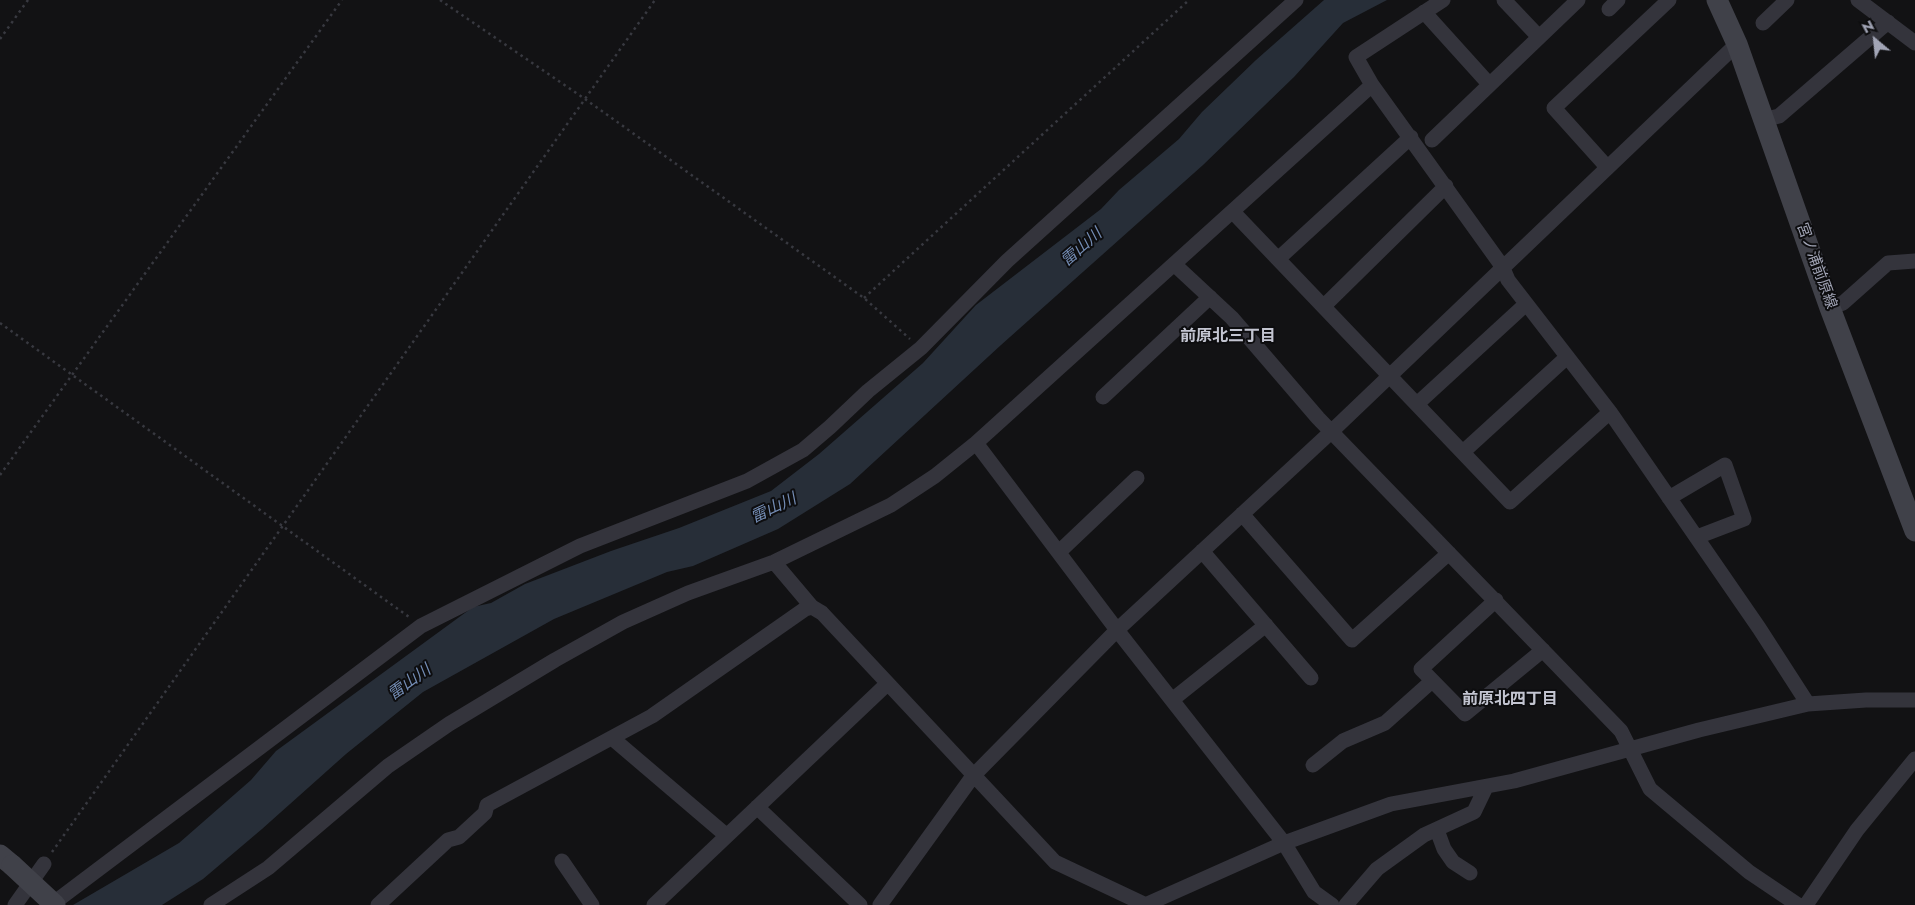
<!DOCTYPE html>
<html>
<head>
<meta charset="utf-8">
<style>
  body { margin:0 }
  #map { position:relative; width:1915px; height:905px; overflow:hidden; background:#121214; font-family:Jost,sans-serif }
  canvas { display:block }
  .north { position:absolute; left:1850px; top:15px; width:50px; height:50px; -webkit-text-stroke:4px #0d0d0f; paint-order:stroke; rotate:332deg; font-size:14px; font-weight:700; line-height:20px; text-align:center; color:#a2a5b6 }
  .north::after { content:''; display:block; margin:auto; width:18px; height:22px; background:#a2a5b6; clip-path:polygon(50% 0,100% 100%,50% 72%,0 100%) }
</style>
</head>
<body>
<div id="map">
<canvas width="1915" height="905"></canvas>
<div class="north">N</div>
</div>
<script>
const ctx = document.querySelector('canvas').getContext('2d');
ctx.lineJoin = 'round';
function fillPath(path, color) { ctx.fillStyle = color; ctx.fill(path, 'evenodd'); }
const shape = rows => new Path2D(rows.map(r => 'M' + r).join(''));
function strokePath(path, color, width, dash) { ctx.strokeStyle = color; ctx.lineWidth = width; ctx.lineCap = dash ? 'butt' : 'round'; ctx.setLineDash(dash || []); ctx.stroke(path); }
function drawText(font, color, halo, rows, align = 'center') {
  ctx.font = font + ' Jost,"Noto Sans JP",sans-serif'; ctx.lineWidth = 4; ctx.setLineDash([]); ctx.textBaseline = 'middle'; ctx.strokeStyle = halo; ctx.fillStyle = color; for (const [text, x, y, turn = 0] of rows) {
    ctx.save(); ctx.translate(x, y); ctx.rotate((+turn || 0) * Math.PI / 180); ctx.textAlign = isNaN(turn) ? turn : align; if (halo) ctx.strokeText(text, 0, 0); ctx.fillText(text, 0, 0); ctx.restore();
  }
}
const water = shape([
  [1324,0,1387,0,1343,23,1294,77,1203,165,1001,345,850,484,778,529,693,566,667,572,554,619,423,692,346,754,262,829,203,879,162,905,73,905,179,843,251,780,276,751,473,607,491,603,525,584,611,551,679,528,771,491,819,454,923,363,976,305,1101,209,1119,190,1179,139,1202,112,1256,60]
]);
const path = shape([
  [440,0,585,99,864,298,910,339],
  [0,39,28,0],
  [864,298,1189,0],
  [0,323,409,617],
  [0,475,342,0],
  [52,852,655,0]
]);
const minor = shape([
  [1504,0,1539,37],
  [1858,0,1915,43],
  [1609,9,1618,0],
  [1424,12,1489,84],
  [1763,23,1787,0],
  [1372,85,1502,266,1508,280,1610,412,1759,628,1808,704],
  [1763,120,1779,116,1888,22],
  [1432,140,1578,0],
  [1607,167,1554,108,1669,0],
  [1233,212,1510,502,1610,412],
  [1278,259,1411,137],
  [1175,265,1232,318,1318,418,1621,731,1650,789,1749,872,1798,905],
  [1324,306,1446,186],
  [1830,308,1843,303,1888,263,1915,261],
  [1103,397,1210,297],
  [1417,404,1526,304],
  [976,443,1117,630,1284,843,1314,892,1332,905],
  [1463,452,1567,357],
  [1669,498,1725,465,1744,519,1697,537],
  [1242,514,1352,640,1449,553],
  [1202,551,1311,678],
  [1059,552,1137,478],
  [774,562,812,607],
  [1496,600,1421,669,1465,714,1543,650],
  [1172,700,1266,625],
  [612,738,727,836],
  [1313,765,1343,741,1385,723,1432,681],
  [757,807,860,905],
  [1437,830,1444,849,1453,862,1470,873],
  [562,861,592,905],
  [15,905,44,864],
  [51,905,421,626,580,546,747,481,803,450,830,427,868,391,921,348,1007,261,1296,0],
  [211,905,268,868,388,766,449,724,555,660,623,622,688,593,774,562,891,505,935,476,976,443,1372,85,1356,57,1443,0],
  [378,905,448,840,459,837,485,813,487,805,652,716,805,609,812,607,822,613,1055,862,1146,905],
  [654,905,887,684],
  [880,905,973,776,1117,630,1332,431,1737,44],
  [1145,905,1284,843,1391,804,1514,781,1699,730,1808,704,1866,700,1915,700],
  [1346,905,1377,869,1424,835,1474,812,1486,787],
  [1806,905,1857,830,1915,759]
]);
const secondary = shape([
  [1717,0,1737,44,1830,308,1915,531],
  [0,855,12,865]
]);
const secondaryBridge = shape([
  [12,865,55,905]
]);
const streetNames = [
  ["宮ノ浦前原線",1816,266,70]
];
const waterNames = [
  ["雷山川",1082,248,-41],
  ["雷山川",774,509,-25],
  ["雷山川",410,683,-36]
];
const neighbourhoodNames = [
  ["前原北三丁目",1228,337],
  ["前原北四丁目",1510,700]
];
fillPath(water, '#272e38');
strokePath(path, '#383940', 2.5, [2.5, 4]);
strokePath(minor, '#34343c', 15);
strokePath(secondary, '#404149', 21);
strokePath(secondaryBridge, '#404149', 21);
drawText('15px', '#a2a5b6', '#0d0d0f', streetNames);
drawText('italic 16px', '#748db5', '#0d0d0f', waterNames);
drawText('bold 16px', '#c3c5d1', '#0d0d0f', neighbourhoodNames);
</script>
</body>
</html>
